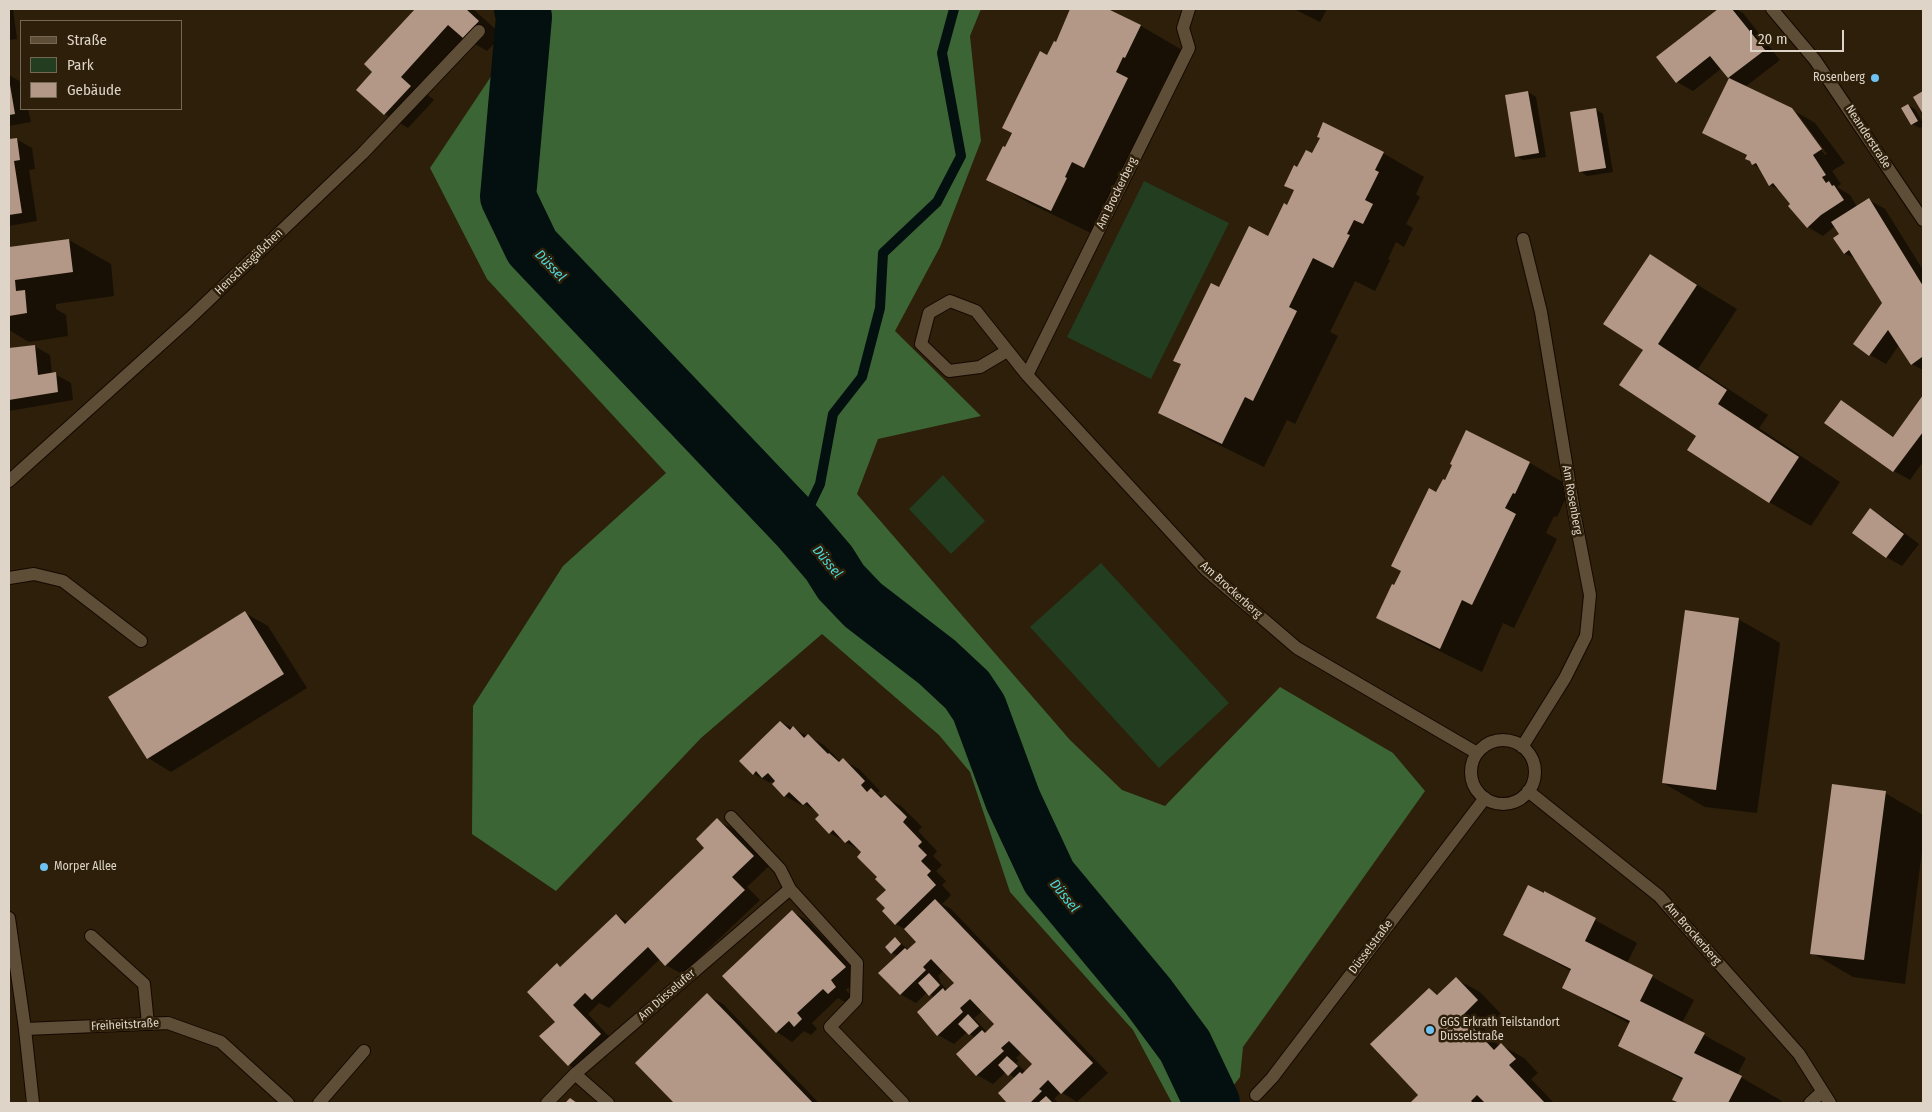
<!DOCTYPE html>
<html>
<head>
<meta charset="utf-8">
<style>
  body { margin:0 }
  #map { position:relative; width:1932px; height:1112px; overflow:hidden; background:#2d1f09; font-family:"Fira Sans Condensed",sans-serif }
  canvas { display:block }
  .frame { position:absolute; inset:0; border:10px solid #ded5c8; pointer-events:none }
  .legend { position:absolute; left:20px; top:20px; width:162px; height:90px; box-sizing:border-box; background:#2d1f09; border:1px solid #746855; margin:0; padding:6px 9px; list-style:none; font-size:15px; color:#ded5c8 }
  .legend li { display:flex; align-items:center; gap:10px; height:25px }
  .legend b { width:25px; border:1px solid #746855 }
  .scale { position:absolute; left:1750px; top:30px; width:94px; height:22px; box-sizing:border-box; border:2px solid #ded5c8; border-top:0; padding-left:6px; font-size:15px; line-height:18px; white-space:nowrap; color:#ded5c8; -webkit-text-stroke:4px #2d1f09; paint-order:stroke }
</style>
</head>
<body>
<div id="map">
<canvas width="1932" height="1112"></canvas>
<div class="frame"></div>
<ul class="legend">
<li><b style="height:6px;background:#5e4e37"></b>Straße</li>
<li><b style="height:14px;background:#223d1f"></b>Park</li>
<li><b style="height:14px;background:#b39787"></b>Gebäude</li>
</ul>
<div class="scale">20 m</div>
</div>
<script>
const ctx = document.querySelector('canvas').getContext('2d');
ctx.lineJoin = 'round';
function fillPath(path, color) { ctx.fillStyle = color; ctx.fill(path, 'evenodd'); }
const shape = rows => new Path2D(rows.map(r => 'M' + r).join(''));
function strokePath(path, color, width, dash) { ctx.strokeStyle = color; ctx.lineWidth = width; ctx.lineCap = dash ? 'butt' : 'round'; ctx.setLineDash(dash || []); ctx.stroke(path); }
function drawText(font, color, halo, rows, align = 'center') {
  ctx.font = font + ' "Fira Sans Condensed",sans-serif'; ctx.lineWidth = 5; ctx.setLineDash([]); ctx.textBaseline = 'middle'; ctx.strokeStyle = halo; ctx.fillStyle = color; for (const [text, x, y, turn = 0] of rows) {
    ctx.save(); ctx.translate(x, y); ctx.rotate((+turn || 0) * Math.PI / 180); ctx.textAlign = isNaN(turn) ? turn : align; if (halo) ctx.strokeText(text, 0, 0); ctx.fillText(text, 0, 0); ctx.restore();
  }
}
const green = shape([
  [1144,181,1229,223,1151,379,1067,337],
  [943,475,985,521,951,554,909,509],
  [1101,563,1229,703,1159,768,1030,627]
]);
const forest = shape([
  [536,9,981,9,970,36,981,141,940,247,895,331,981,416,878,439,857,494,1070,740,1122,790,1165,806,1280,687,1393,753,1425,791,1243,1047,1240,1077,1220,1103,1172,1103,1133,1030,1010,892,970,772,939,735,822,634,701,738,556,891,472,834,473,706,563,566,666,473,487,279,430,168]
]);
const shadow = shape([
  [9,9,13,9,17,39,9,40],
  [417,9,473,9,502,35,487,51,470,41,423,91,434,100,408,128,385,114,374,72,365,64],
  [1072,9,1105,9,1141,26,1182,50,1167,81,1165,80,1157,96,1169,103,1126,191,1114,185,1106,202,1108,203,1093,234,1029,203,988,179,1006,149,1048,56,1057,44],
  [1294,9,1327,9,1320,22],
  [1720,9,1736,9,1743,13,1780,60,1745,87,1792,110,1825,155,1827,154,1796,112,1815,123,1845,163,1832,171,1841,184,1837,187,1850,195,1857,207,1869,200,1885,209,1923,270,1923,370,1912,364,1899,345,1886,364,1870,355,1883,303,1856,259,1844,253,1840,235,1835,226,1823,236,1808,227,1784,193,1770,185,1760,169,1753,164,1748,156,1704,133,1730,78,1722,68,1693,91,1677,82,1658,57],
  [9,75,21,82,21,109,28,109,31,122,9,126],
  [1528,92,1536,97,1546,157,1523,160,1516,156],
  [1908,105,1915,109,1923,123,1923,126,1920,128,1912,124],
  [1595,109,1603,114,1613,172,1587,176,1580,171],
  [16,139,32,148,35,169,29,170,37,221,9,226,9,140],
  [1383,153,1424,177,1416,194,1420,197,1406,224,1413,228,1404,247,1396,242,1388,259,1390,260,1375,291,1355,281,1330,332,1338,336,1295,424,1287,420,1264,467,1201,436,1159,413,1219,289,1269,237,1287,207,1295,190,1298,169,1313,155],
  [69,240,111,264,114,296,56,304,56,309,66,315,68,336,29,342,9,330,9,248],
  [1650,256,1737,309,1698,369,1768,415,1759,428,1840,482,1811,526,1769,502,1644,350],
  [34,346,50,355,52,374,55,374,71,383,73,400,9,411,9,349],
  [1923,397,1923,462,1910,480,1894,471,1826,423,1880,428,1894,437],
  [1466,432,1530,463,1571,487,1557,517,1554,516,1546,533,1557,539,1514,628,1503,623,1482,672,1419,641,1378,617,1395,587,1437,493,1445,481],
  [1870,510,1886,519,1919,544,1902,566,1886,557],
  [245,613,268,626,307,688,171,772,148,758,110,697],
  [1738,619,1780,643,1757,813,1705,807,1663,783],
  [781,722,824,745,838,759,841,761,843,760,859,769,880,791,877,793,901,806,922,827,918,831,937,851,933,856,942,865,936,871,946,881,942,885,951,895,942,904,951,909,1108,1073,1077,1102,1061,1092,1054,1099,1057,1101,1055,1103,1008,1103,999,1093,1015,1078,1006,1072,993,1084,977,1075,976,1038,967,1032,954,1044,938,1035,935,998,927,992,916,1003,900,994,898,956,892,953,895,939,909,950,917,942,906,930,896,924,887,908,887,890,863,852,830,833,819,813,803,803,801,805,785,796,774,783,771,781,770,783,754,774,741,761],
  [944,970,956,983,948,991,939,981,940,980,938,976],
  [983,1011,995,1024,986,1034,984,1032,986,1031,974,1018],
  [1022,1052,1034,1064,1026,1072,1016,1063,1019,1061,1016,1058],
  [1885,793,1923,815,1923,843,1905,984,1853,977,1812,953],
  [717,820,733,829,769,866,747,887,760,900,682,974,666,965,660,959,609,1008,599,1003,588,1014,616,1044,585,1074,569,1065,557,1022,557,965,561,967,616,915,628,922,706,848],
  [1545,893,1637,943,1627,963,1694,1000,1682,1023,1746,1058,1737,1075,1782,1101,1781,1103,1681,1103,1674,1099,1683,1080,1620,1045,1630,1024,1564,988,1571,971,1505,935],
  [793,912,808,921,861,977,846,990,851,996,845,1002,838,998,812,1023,817,1029,811,1035,804,1031,792,1042,777,1032,724,976],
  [1456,979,1480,992,1501,1014,1484,1030,1499,1046,1501,1045,1524,1058,1538,1073,1531,1079,1554,1103,1412,1103,1420,1095,1429,989,1439,995],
  [707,995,723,1004,819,1103,675,1103,636,1063]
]);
const stream = shape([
  [799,528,820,484,833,414,862,377,880,308,883,253,937,202,961,156,942,53,954,9]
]);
const river = shape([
  [522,9,524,17,508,197,532,247,799,528,829,563,841,582,863,605,937,662,967,690,979,708,1013,800,1049,877,1148,996,1185,1046,1212,1103]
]);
const building = shape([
  [415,9,466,9,479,21,463,38,448,25,401,77,411,86,384,115,356,90,372,72,364,64],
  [1070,9,1108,9,1141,25,1125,58,1123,57,1116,72,1128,78,1084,168,1072,162,1065,177,1067,178,1051,211,986,180,1003,146,1005,147,1012,133,1002,128,1040,51,1047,55,1054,41,1056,42],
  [1718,9,1732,9,1765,50,1728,78,1710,56,1676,83,1656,57],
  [1729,78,1792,108,1822,149,1813,155,1826,175,1822,177,1826,183,1829,181,1832,186,1834,185,1844,200,1821,215,1807,228,1788,206,1790,204,1773,183,1769,186,1756,163,1752,165,1750,161,1745,159,1747,155,1702,133],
  [9,79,15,114,9,115],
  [1528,91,1539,153,1515,157,1505,95],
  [1923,91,1923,114,1913,97],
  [1908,104,1918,121,1911,125,1901,108],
  [1596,108,1606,168,1579,172,1570,112],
  [1323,122,1384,152,1375,170,1379,172,1365,200,1373,204,1363,224,1354,220,1347,234,1350,235,1333,268,1313,258,1289,307,1297,311,1253,401,1245,397,1222,444,1158,413,1181,364,1173,361,1211,283,1219,287,1249,226,1268,236,1284,203,1287,205,1294,190,1284,186,1294,165,1297,167,1306,150,1312,153,1320,138,1317,137],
  [17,138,20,160,14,161,22,213,9,215,9,139],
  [1869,198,1923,286,1923,360,1922,357,1911,365,1888,330,1869,356,1853,344,1882,303,1849,250,1844,254,1833,238,1839,234,1831,222],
  [69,239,73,272,15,280,16,291,25,290,27,313,9,316,9,247],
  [1650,254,1697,285,1658,344,1727,390,1718,404,1799,457,1769,503,1687,450,1696,436,1619,385,1643,350,1603,324],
  [35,345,38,375,56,372,58,392,9,400,9,348],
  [1923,395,1923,432,1893,472,1824,423,1841,400,1893,437],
  [1466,430,1530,462,1515,494,1513,493,1505,508,1516,514,1472,605,1462,600,1440,649,1376,618,1392,584,1394,585,1401,571,1391,566,1429,488,1436,492,1443,479,1445,480,1452,465,1450,464],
  [1870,508,1904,534,1886,558,1852,533],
  [1685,610,1739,618,1716,790,1662,783],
  [245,611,284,674,147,759,108,697],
  [780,721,790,730,793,726,804,738,808,734,828,754,829,753,839,762,843,758,865,781,861,785,867,792,871,788,881,798,885,795,907,817,903,822,922,842,918,846,927,855,921,861,931,871,927,875,936,885,895,925,882,911,885,908,876,899,886,890,875,879,877,877,857,857,861,852,849,840,845,843,833,830,829,834,815,819,819,815,807,802,803,805,789,792,784,797,772,784,775,781,768,773,762,778,756,771,753,775,739,761],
  [1832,784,1886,791,1864,960,1810,954],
  [717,818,754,856,732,877,745,890,665,966,648,947,592,1000,585,993,573,1005,601,1034,568,1066,539,1036,555,1022,527,992,557,963,560,967,616,914,625,924,704,848,696,839],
  [1528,885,1544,893,1544,891,1596,918,1585,941,1653,975,1640,1001,1705,1033,1694,1053,1742,1076,1728,1103,1680,1103,1672,1100,1683,1078,1618,1046,1630,1021,1562,988,1571,969,1503,935],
  [935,899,1093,1063,1061,1094,1048,1080,1039,1089,1042,1091,1030,1103,1007,1103,998,1093,1020,1072,1022,1074,1032,1064,1009,1041,1001,1048,1004,1051,976,1076,956,1054,982,1030,985,1033,994,1024,970,999,960,1008,963,1012,937,1036,917,1012,943,988,945,991,954,983,931,959,923,967,926,970,900,995,878,973,905,948,907,950,916,942,904,929],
  [792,910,846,967,831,980,836,987,828,994,823,989,797,1013,802,1019,794,1027,789,1021,776,1033,722,976],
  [895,937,901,944,891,954,885,947],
  [929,973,940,985,929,996,918,983],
  [1456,977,1478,1000,1462,1016,1494,1050,1501,1043,1516,1059,1509,1065,1545,1103,1485,1103,1477,1095,1471,1101,1473,1103,1410,1103,1418,1095,1370,1044,1429,988,1437,995],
  [707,993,742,1029,813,1103,674,1103,635,1063],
  [968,1014,979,1026,969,1035,958,1024],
  [1007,1056,1018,1066,1008,1076,998,1065],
  [1046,1096,1052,1102,1051,1103,1038,1103],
  [570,1098,577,1103,565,1103]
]);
const service = shape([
  [9,481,190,318,362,154,479,31],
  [9,578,34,574,63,581,141,641],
  [91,936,144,984,148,1024],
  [575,1074,608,1103],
  [319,1103,364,1051]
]);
const minor = shape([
  [1007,351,980,367,949,371,921,344,929,313,950,301,976,311,1027,375,1206,570,1297,648,1477,753],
  [1027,375,1189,48,1183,28,1189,9],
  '1471 772a32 32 0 1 1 64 0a32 32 0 1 1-64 0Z',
  [1522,747,1565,678,1586,636,1590,595,1575,517,1541,312,1523,239],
  [1528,791,1659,896,1799,1054,1830,1103],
  [731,817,780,869,790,889],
  [25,1029,168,1023,221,1042,288,1103],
  [1256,1095,1272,1078,1485,798],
  [547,1103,575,1074,790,889,857,963,856,1000,830,1027,903,1103],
  [1810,1103,1822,1092]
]);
const tertiary = shape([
  [9,918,25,1029,33,1103]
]);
const secondary = shape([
  [1772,9,1815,60,1923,220]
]);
const markers = [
  [1875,78,5,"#6ec2f3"],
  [44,867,5,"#6ec2f3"],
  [1430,1030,5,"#6ec2f3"]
];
const poiNames = [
  ["Rosenberg",1865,78,"right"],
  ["Morper Allee",54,867],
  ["GGS Erkrath Teilstandort",1440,1023],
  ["Düsselstraße",1440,1037]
];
const streetNames = [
  ["Neanderstraße",1868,137,57],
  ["Am Brockerberg",1117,193,-64],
  ["Henschesgäßchen",249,262,-44],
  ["Am Rosenberg",1572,500,80],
  ["Am Brockerberg",1231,590,42],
  ["Am Brockerberg",1693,934,49],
  ["Düsselstraße",1371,947,-53],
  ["Am Düsselufer",667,995,-41],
  ["Freiheitstraße",125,1025,-3]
];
const waterNames = [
  ["Düssel",550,266,46],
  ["Düssel",827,562,50],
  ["Düssel",1064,896,51]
];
fillPath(green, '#223d1f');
fillPath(forest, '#3b6535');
fillPath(shadow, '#0007');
strokePath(stream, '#040f0f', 10);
strokePath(river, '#040f0f', 56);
fillPath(building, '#b39787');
strokePath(service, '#150800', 14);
strokePath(minor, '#150800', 14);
strokePath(tertiary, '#150800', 14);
strokePath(secondary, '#150800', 14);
strokePath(service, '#5e4e37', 12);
strokePath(minor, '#5e4e37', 12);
strokePath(tertiary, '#5e4e37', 12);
strokePath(secondary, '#5e4e37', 12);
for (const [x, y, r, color] of markers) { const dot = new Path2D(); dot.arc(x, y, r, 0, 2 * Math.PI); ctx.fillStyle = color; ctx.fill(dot); strokePath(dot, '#2d1f09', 2); }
drawText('12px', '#ded5c8', '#2d1f09', poiNames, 'left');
drawText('12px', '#ded5c8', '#2d1f09', streetNames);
drawText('italic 14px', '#4bd9dc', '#2d1f09', waterNames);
</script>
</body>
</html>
